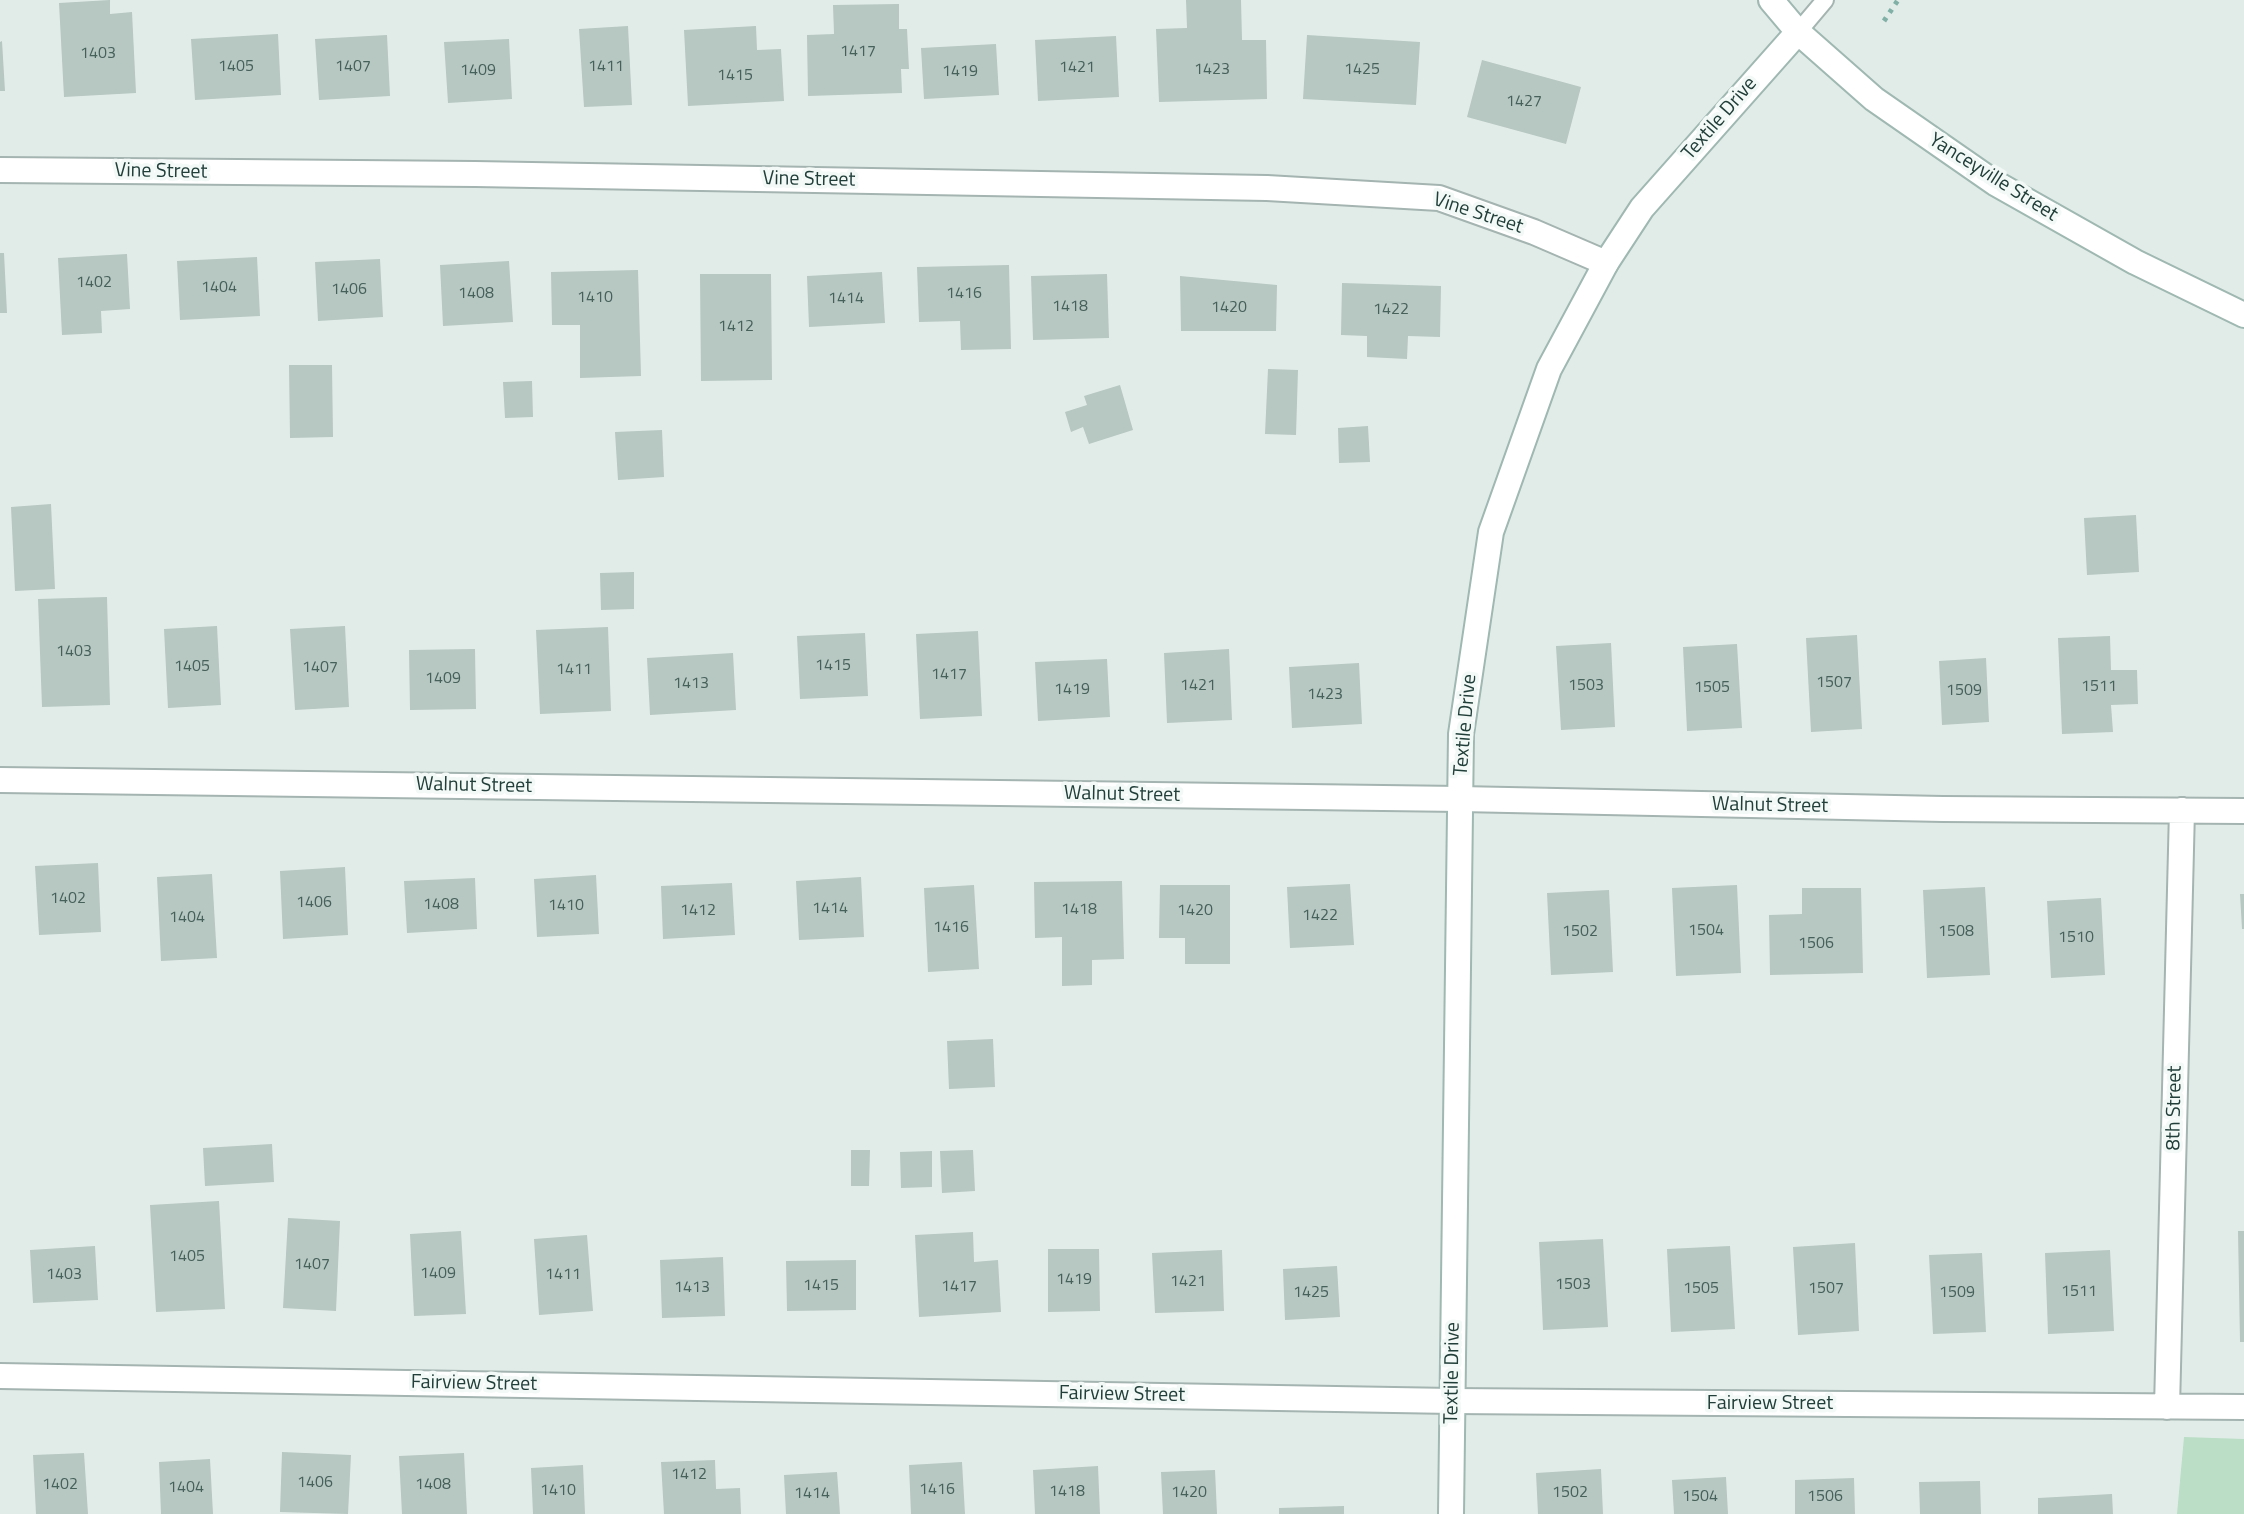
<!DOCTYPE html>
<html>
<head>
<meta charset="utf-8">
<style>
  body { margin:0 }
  canvas { display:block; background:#e1ece8 }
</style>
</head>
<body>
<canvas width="2244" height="1514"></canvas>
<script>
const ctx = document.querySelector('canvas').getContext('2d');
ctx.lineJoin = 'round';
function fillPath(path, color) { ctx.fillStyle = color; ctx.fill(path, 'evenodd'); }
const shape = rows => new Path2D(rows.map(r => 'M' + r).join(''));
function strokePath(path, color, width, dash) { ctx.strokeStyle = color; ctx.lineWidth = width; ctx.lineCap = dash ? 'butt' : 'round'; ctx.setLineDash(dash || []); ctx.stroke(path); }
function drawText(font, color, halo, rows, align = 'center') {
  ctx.font = font + ' "Titillium Web",sans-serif'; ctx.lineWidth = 7; ctx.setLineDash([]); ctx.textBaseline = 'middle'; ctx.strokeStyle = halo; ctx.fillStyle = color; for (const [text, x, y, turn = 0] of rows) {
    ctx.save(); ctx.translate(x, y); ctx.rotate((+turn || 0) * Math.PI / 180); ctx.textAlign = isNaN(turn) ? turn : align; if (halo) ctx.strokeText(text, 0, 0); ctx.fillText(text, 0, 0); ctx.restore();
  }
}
const green = shape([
  [2184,1437,2244,1439,2244,1514,2177,1514]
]);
const building = shape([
  [110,0,110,14,132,12,136,93,64,97,59,3],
  [1186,0,1241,0,1242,40,1266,40,1267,99,1159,102,1156,29,1187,28],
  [899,4,899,29,907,29,909,69,901,69,902,93,808,96,807,35,834,34,833,5],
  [628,26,632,105,584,107,579,29],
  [756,26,757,50,781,49,784,101,688,106,684,30],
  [278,34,281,95,195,100,191,39],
  [387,35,390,96,319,100,315,39],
  [1307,35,1420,42,1416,105,1303,99],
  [1116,36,1119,97,1038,101,1035,40],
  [509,39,512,99,448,103,444,42],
  [2,41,5,91,0,91,0,42],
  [996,44,999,95,924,99,921,48],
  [1482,60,1581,87,1566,144,1467,117],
  [0,253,4,253,7,313,0,313],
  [127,254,130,309,101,311,102,333,62,335,58,258],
  [257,257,260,316,180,320,177,261],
  [380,259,383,317,318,321,315,262],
  [509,261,513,322,443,326,440,265],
  [1009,265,1011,349,961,350,960,321,919,322,917,267],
  [638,270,641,376,580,378,580,325,552,325,551,272],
  [882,272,885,323,809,327,807,276],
  [700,274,771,274,772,380,701,381],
  [1107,274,1109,338,1033,340,1031,276],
  [1180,276,1277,285,1276,331,1181,331],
  [1342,283,1441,286,1440,337,1408,336,1407,359,1367,357,1367,336,1341,335],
  [289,365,332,365,333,437,290,438],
  [1268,369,1298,370,1296,435,1265,434],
  [532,381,533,417,505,418,503,382],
  [1120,385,1133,430,1089,444,1083,427,1071,432,1065,412,1087,405,1084,396],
  [1368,426,1370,462,1339,463,1338,428],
  [662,430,664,477,618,480,615,432],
  [51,504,55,589,15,591,11,507],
  [2136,515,2139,572,2087,575,2084,518],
  [634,572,634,609,601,610,600,573],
  [107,597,110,705,42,707,38,599],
  [217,626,221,705,168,708,164,629],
  [345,626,349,707,295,710,290,629],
  [608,627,611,711,540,714,536,630],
  [978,631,982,716,920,719,916,634],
  [865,633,868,696,800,699,797,636],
  [1857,635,1862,729,1811,732,1806,638],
  [2110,636,2111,670,2137,670,2138,704,2111,705,2113,732,2062,734,2058,638],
  [1611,643,1615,727,1561,730,1556,646],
  [1737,644,1742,728,1687,731,1683,647],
  [475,649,476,709,410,710,409,650],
  [1229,649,1232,720,1167,723,1164,653],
  [733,653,736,710,650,715,647,658],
  [1986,658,1989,722,1942,725,1939,661],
  [1107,659,1110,717,1038,721,1035,662],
  [1359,663,1362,724,1292,728,1289,667],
  [98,863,101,932,39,935,35,866],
  [345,867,348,935,283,939,280,871],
  [212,874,217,958,161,961,157,877],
  [596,875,599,934,537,937,534,879],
  [861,877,864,937,799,940,796,881],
  [475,878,477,929,407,933,404,881],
  [1122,881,1124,959,1092,960,1092,985,1062,986,1062,937,1035,938,1034,882],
  [732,883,735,935,663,939,661,886],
  [1350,884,1354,945,1290,948,1287,887],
  [974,885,979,969,928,972,924,888],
  [1160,885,1230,885,1230,964,1185,964,1185,938,1159,938],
  [1737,885,1741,973,1676,976,1672,888],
  [1985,887,1990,975,1927,978,1923,890],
  [1802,888,1861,888,1863,973,1770,975,1769,915,1802,914],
  [1609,890,1613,972,1551,975,1547,893],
  [2240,894,2244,894,2244,929,2242,929],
  [2101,898,2105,975,2051,978,2047,901],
  [993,1039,995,1087,949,1089,947,1041],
  [272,1144,274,1182,205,1186,203,1148],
  [851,1150,870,1150,869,1186,851,1186],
  [973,1150,975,1191,942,1193,940,1151],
  [932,1151,932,1187,901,1188,900,1152],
  [219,1201,225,1309,156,1312,150,1205],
  [288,1218,340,1221,336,1311,283,1308],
  [461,1231,466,1314,414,1316,410,1234],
  [2238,1231,2244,1231,2244,1342,2240,1342],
  [973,1232,974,1262,998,1260,1001,1312,919,1317,915,1235],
  [587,1235,593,1311,539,1315,534,1239],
  [1603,1239,1608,1327,1543,1330,1539,1242],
  [1855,1243,1859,1331,1798,1335,1793,1247],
  [95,1246,98,1300,33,1303,30,1250],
  [1730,1246,1735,1329,1671,1332,1667,1249],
  [1048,1249,1099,1249,1100,1311,1048,1312],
  [1222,1250,1224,1311,1155,1313,1152,1253],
  [2110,1250,2114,1331,2048,1334,2045,1253],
  [1982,1253,1986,1332,1933,1334,1929,1255],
  [723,1257,725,1316,662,1318,660,1260],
  [856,1260,856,1310,787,1311,786,1261],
  [1337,1266,1340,1317,1285,1320,1283,1269],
  [282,1452,351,1455,348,1514,280,1512],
  [84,1453,88,1514,36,1514,33,1455],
  [464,1453,467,1514,402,1514,399,1456],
  [210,1459,213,1514,161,1514,159,1462],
  [715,1460,716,1489,740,1488,741,1514,664,1514,661,1462],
  [962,1462,965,1514,911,1514,909,1465],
  [583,1465,585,1514,533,1514,531,1468],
  [1098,1466,1100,1514,1035,1514,1033,1470],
  [1601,1469,1603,1514,1538,1514,1536,1473],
  [1215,1470,1217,1514,1163,1514,1161,1472],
  [837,1472,840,1514,786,1514,784,1475],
  [1726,1477,1728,1514,1674,1514,1672,1480],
  [1854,1478,1855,1514,1795,1514,1795,1480],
  [1980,1481,1981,1514,1920,1514,1919,1482],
  [2112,1494,2113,1514,2038,1514,2038,1498],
  [1344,1506,1344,1514,1279,1514,1279,1508]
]);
const path = shape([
  [1884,21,1898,0]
]);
const lane = shape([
  [1798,32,1825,0]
]);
const street = shape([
  [0,170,475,174,1267,188,1439,198,1534,232,1606,263],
  [0,780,1460,799,1943,809,2244,811],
  [0,1376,1452,1401,2244,1407],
  [2167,1407,2182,810]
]);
const secondary = shape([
  [1771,0,1798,32,1874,99,1995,183,2135,262,2244,315],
  [1451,1514,1461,734,1491,532,1549,369,1606,263,1642,208,1798,32]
]);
const numberNames = [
  ["1417",858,52],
  ["1403",98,54],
  ["1405",236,67],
  ["1407",353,67],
  ["1411",606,67],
  ["1421",1077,68],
  ["1423",1212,70],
  ["1425",1362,70],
  ["1409",478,71],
  ["1419",960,72],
  ["1415",735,76],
  ["1427",1524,102],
  ["1402",94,283],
  ["1404",219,288],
  ["1406",349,290],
  ["1408",476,294],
  ["1416",964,294],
  ["1410",595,298],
  ["1414",846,299],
  ["1418",1070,307],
  ["1420",1229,308],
  ["1422",1391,310],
  ["1412",736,327],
  ["1403",74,652],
  ["1415",833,666],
  ["1405",192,667],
  ["1407",320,668],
  ["1411",574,670],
  ["1417",949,675],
  ["1409",443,679],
  ["1507",1834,683],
  ["1413",691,684],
  ["1421",1198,686],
  ["1503",1586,686],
  ["1511",2099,687],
  ["1505",1712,688],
  ["1419",1072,690],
  ["1509",1964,691],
  ["1423",1325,695],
  ["1402",68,899],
  ["1406",314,903],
  ["1408",441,905],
  ["1410",566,906],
  ["1414",830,909],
  ["1418",1079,910],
  ["1412",698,911],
  ["1420",1195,911],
  ["1422",1320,916],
  ["1404",187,918],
  ["1416",951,928],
  ["1504",1706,931],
  ["1502",1580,932],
  ["1508",1956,932],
  ["1510",2076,938],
  ["1506",1816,944],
  ["1405",187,1257],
  ["1407",312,1265],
  ["1409",438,1274],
  ["1403",64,1275],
  ["1411",563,1275],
  ["1419",1074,1280],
  ["1421",1188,1282],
  ["1503",1573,1285],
  ["1415",821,1286],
  ["1417",959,1287],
  ["1413",692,1288],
  ["1505",1701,1289],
  ["1507",1826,1289],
  ["1511",2079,1292],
  ["1425",1311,1293],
  ["1509",1957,1293],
  ["1412",689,1475],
  ["1406",315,1483],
  ["1402",60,1485],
  ["1408",433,1485],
  ["1404",186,1488],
  ["1416",937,1490],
  ["1410",558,1491],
  ["1418",1067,1492],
  ["1420",1189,1493],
  ["1502",1570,1493],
  ["1414",812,1494],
  ["1504",1700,1497],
  ["1506",1825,1497]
];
const streetNames = [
  ["Textile Drive",1720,119,-49],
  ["Vine Street",161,172,1],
  ["Yanceyville Street",1993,178,32],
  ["Vine Street",809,180,1],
  ["Vine Street",1478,214,18],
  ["Textile Drive",1466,725,-85],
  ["Walnut Street",474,786,1],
  ["Walnut Street",1122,795,1],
  ["Walnut Street",1770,806,1],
  ["8th Street",2175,1108,-89],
  ["Textile Drive",1453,1373,-89],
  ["Fairview Street",474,1384,1],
  ["Fairview Street",1122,1395,1],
  ["Fairview Street",1770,1404]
];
fillPath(green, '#badec6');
fillPath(building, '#b7c7c2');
strokePath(lane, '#a4b4b0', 20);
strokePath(street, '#a4b4b0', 28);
strokePath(secondary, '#9fb8b1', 28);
strokePath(path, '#81b1a6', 5, [4, 6]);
strokePath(lane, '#fff', 16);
strokePath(street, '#fff', 24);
strokePath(secondary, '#fff', 24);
drawText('16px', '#46605a', null, numberNames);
drawText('20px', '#213e38', '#f2f9f6', streetNames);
</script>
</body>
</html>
